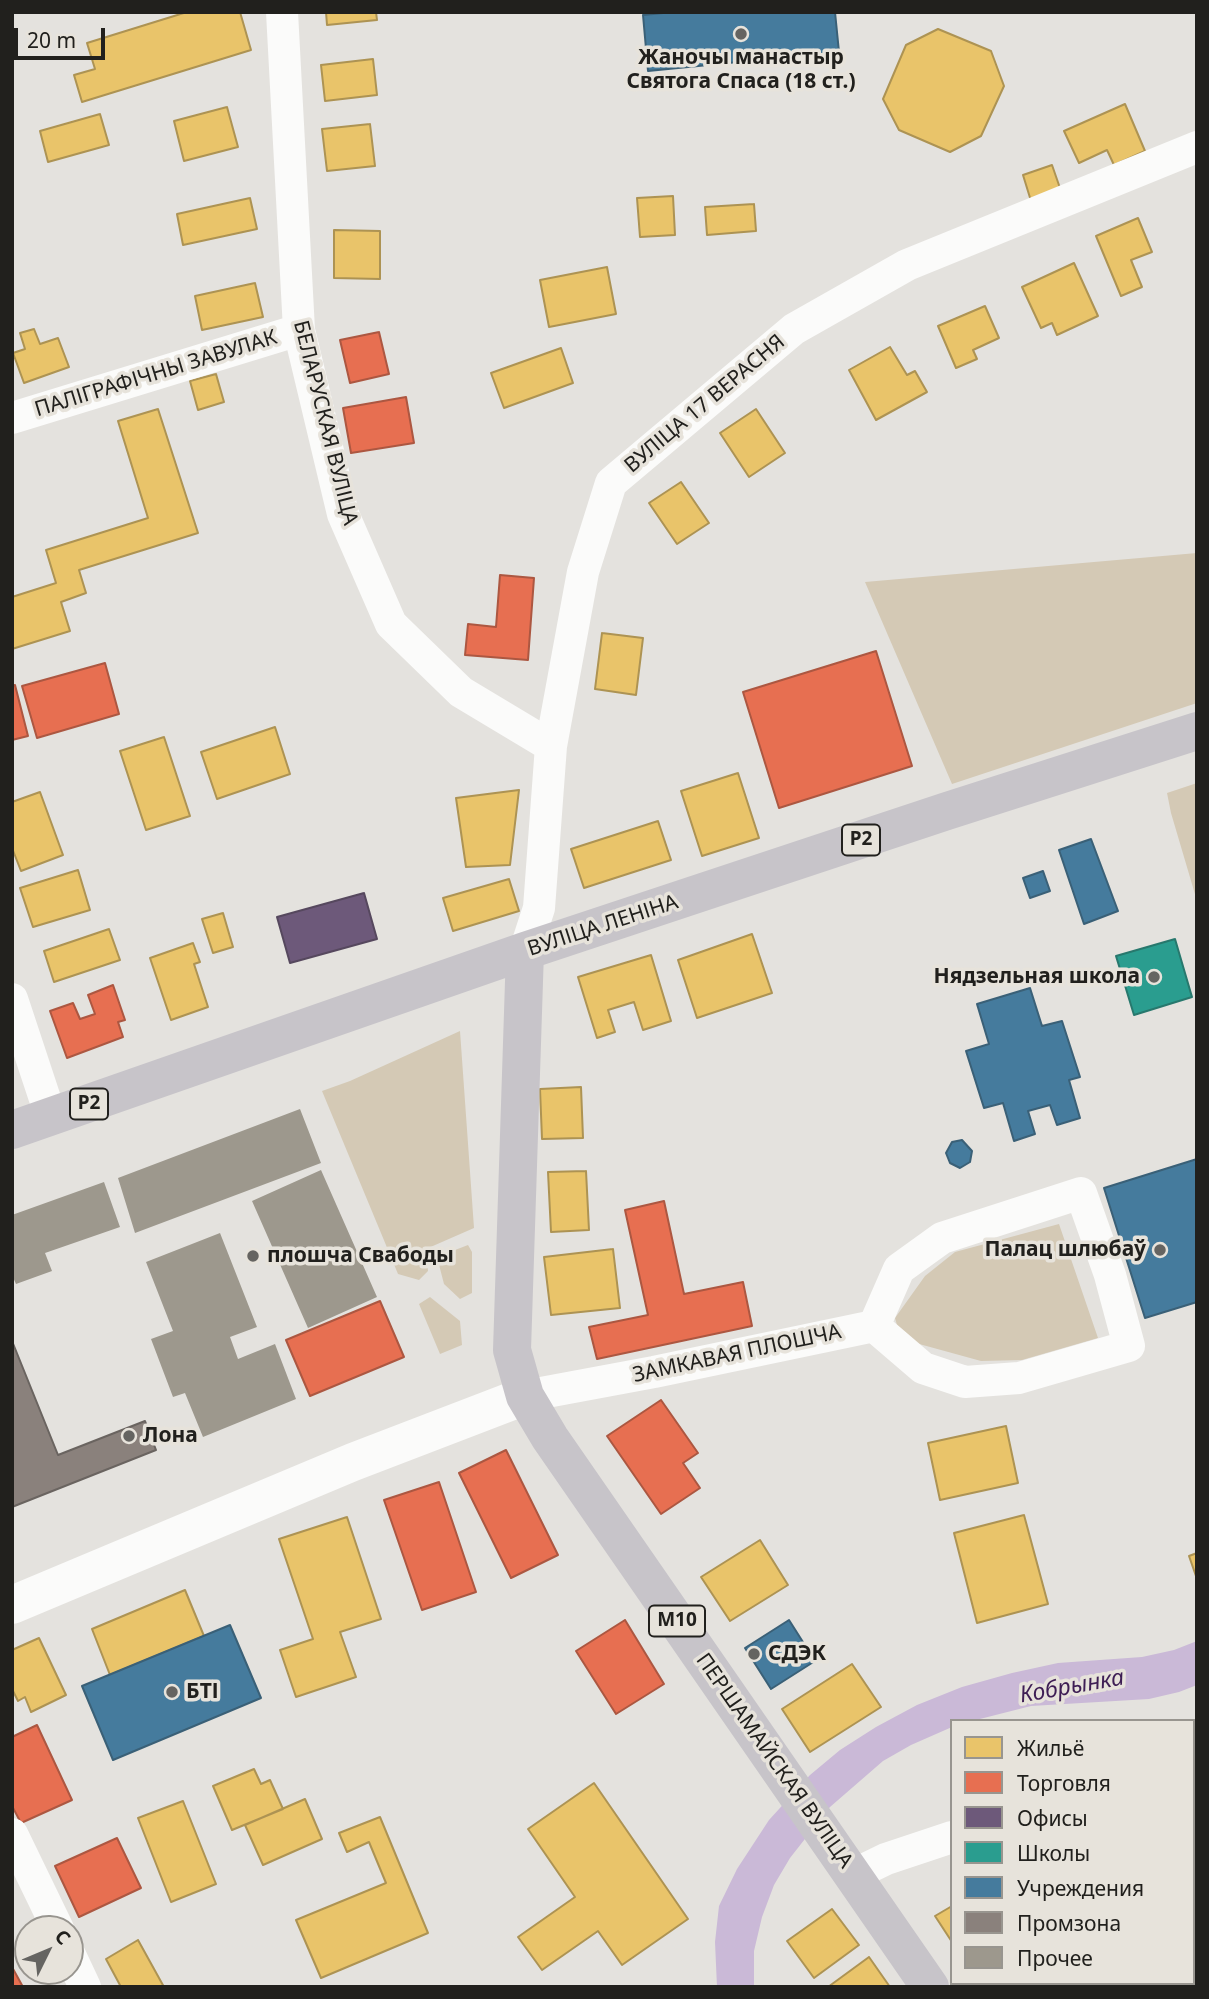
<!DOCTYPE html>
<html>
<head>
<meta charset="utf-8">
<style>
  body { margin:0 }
  #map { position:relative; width:1209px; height:1999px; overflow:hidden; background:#e4e2de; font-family:"Noto Sans",sans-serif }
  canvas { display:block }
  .frame { position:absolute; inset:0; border:14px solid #21201d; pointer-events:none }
  .legend { position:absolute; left:950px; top:1719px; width:245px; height:266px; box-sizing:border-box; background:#e7e3db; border:2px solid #98958f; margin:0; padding:9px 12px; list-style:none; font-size:21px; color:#21201d }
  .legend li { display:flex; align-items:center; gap:14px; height:35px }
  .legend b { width:35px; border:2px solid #98958f }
  .north { position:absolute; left:14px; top:1915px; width:70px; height:70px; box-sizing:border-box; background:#e7e3db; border:2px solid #98958f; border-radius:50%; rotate:47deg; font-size:19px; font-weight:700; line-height:28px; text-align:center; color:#21201d }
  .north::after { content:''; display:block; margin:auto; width:24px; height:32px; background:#656461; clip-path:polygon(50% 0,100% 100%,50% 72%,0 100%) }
  .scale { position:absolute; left:14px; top:28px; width:91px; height:32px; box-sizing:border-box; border:4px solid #21201d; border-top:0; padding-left:9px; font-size:21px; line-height:24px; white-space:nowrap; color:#21201d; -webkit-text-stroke:5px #e7e3db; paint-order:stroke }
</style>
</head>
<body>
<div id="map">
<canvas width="1209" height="1999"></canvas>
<div class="frame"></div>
<ul class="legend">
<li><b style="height:19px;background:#e9c46a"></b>Жильё</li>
<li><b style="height:19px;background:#e76f51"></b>Торговля</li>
<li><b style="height:19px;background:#6d597a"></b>Офисы</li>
<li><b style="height:19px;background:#2a9d8f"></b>Школы</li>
<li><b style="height:19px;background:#457b9d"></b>Учреждения</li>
<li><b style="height:19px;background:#8a817c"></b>Промзона</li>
<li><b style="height:19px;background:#9d988d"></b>Прочее</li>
</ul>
<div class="north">С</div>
<div class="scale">20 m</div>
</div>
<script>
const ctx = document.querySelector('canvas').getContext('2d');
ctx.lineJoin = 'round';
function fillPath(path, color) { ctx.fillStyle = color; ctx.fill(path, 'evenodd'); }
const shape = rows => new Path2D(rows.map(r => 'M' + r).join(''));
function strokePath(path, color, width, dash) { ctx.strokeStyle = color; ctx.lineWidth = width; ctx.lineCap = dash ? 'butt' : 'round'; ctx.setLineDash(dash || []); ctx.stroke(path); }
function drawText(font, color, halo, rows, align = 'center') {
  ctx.font = font + ' "Noto Sans",sans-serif'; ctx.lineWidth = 7; ctx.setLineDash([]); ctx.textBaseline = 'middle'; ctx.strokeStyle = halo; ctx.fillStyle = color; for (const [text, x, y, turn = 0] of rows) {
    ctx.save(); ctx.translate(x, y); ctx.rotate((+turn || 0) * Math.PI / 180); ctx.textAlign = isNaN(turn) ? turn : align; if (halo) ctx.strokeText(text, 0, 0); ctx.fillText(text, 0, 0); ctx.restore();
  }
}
const green = shape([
  [1197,553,1197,703,952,784,865,582],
  [1197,783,1197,901,1171,813,1167,793],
  [460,1031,474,1228,426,1249,428,1271,419,1280,398,1274,322,1091,350,1081],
  [1059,1224,1098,1338,1022,1360,981,1361,901,1339,895,1318,925,1276,955,1252],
  [468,1245,472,1252,472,1293,460,1299,444,1284,437,1257],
  [430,1297,460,1321,462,1345,440,1354,419,1304]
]);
const water = shape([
  [1197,1641,1197,1685,1179,1692,1149,1699,1031,1706,972,1721,952,1721,952,1727,911,1745,883,1761,830,1807,790,1858,774,1885,762,1917,754,1951,754,1987,717,1987,715,1942,719,1906,737,1869,769,1820,810,1775,840,1750,876,1727,917,1705,962,1687,1012,1673,1058,1663,1142,1657,1174,1650]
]);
const homes = shape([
  [187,12,240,12,251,50,82,102,74,75,95,69,87,43,187,12],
  [326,12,376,12,377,20,327,25,326,12],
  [938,29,991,51,1004,86,981,136,950,152,899,130,883,99,906,45,938,29],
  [373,59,377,95,325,101,321,65,373,59],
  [1125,104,1145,151,1114,165,1107,150,1079,163,1064,131,1125,104],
  [227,107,238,147,184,161,174,121,227,107],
  [100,114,109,145,48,162,40,131,100,114],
  [370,124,375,166,327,171,322,129,370,124],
  [1052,165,1061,191,1031,201,1023,175,1052,165],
  [673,196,675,235,640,237,637,198,673,196],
  [250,198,257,229,183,245,177,214,250,198],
  [754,204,756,231,707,235,705,207,754,204],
  [1138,218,1152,252,1131,260,1142,287,1121,296,1096,236,1138,218],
  [334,230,380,231,380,279,334,278,334,230],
  [1074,263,1098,316,1057,335,1052,323,1041,328,1022,287,1074,263],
  [607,267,616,314,549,327,540,280,607,267],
  [255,283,263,317,202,330,195,296,255,283],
  [985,306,999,338,973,350,977,359,956,368,938,326,985,306],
  [34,329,40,344,58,338,69,367,24,383,13,353,25,349,20,333,34,329],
  [890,347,907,375,915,371,927,392,876,420,849,370,890,347],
  [561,348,573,383,504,408,491,373,561,348],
  [216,374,224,402,198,410,190,381,216,374],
  [158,409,198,533,79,570,86,593,61,602,70,631,12,649,12,597,56,583,46,550,148,518,118,421,158,409],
  [756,409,785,453,749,477,720,433,756,409],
  [681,482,709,523,677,544,649,503,681,482],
  [602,633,643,638,636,695,595,689,602,633],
  [275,727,290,774,217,799,201,752,275,727],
  [164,737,190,816,146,830,120,751,164,737],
  [738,773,759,838,702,856,681,791,738,773],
  [519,790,510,865,466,867,456,798,519,790],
  [40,792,63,855,21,871,12,848,12,802,40,792],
  [658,821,671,860,584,888,571,849,658,821],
  [78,870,90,910,33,927,20,888,78,870],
  [509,879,519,911,453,931,443,898,509,879],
  [223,913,233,947,213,953,202,919,223,913],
  [109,929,120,960,54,982,44,951,109,929],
  [752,934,772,993,697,1018,678,960,752,934],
  [193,943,200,962,194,964,208,1007,171,1020,150,958,193,943],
  [651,955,671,1021,643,1030,634,1002,608,1010,615,1032,597,1038,578,977,651,955],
  [581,1087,583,1138,542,1139,540,1089,581,1087],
  [586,1171,589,1230,551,1232,548,1172,586,1171],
  [613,1249,620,1308,551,1315,544,1257,613,1249],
  [1006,1426,1018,1483,940,1500,928,1443,1006,1426],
  [1024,1515,1048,1604,977,1623,954,1533,1024,1515],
  [347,1517,381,1619,340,1632,356,1677,296,1697,280,1650,313,1639,279,1539,347,1517],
  [760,1540,788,1585,730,1621,701,1577,760,1540],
  [1197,1553,1197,1579,1189,1556,1197,1553],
  [185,1590,204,1636,110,1675,92,1629,185,1590],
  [39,1638,66,1695,31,1712,25,1697,18,1701,12,1689,12,1650,39,1638],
  [852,1664,881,1707,810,1752,782,1709,852,1664],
  [254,1769,261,1784,270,1780,283,1809,232,1830,213,1786,254,1769],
  [594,1783,688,1919,622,1965,598,1931,542,1970,518,1937,575,1897,528,1829,594,1783],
  [305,1799,322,1839,263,1865,245,1825,305,1799],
  [183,1801,216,1884,171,1902,138,1818,183,1801],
  [380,1817,428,1933,321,1978,296,1920,386,1883,369,1842,347,1852,339,1833,380,1817],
  [952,1906,952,1942,935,1916,952,1906],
  [832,1909,859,1945,814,1978,787,1941,832,1909],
  [138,1940,164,1987,121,1987,106,1959,138,1940],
  [869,1957,890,1987,828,1987,869,1957],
  [992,1983,1065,1983,1067,1987,987,1987,992,1983]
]);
const shops = shape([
  [379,332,389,374,350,383,340,340,379,332],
  [406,397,414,443,351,453,343,408,406,397],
  [500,575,534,578,528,660,465,655,468,624,496,627,500,575],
  [876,651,912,766,779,808,743,692,876,651],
  [105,663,119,714,37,738,22,686,105,663],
  [15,685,28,736,12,740,12,686,15,685],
  [113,985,125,1020,118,1022,123,1037,67,1058,50,1011,73,1003,80,1019,95,1014,88,995,113,985],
  [664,1201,684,1294,743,1282,752,1326,597,1359,589,1327,648,1315,625,1210,664,1201],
  [380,1301,404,1357,310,1396,286,1340,380,1301],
  [661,1400,698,1453,683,1463,700,1488,661,1514,607,1436,661,1400],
  [506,1450,558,1555,511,1578,459,1473,506,1450],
  [439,1482,476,1592,422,1610,384,1500,439,1482],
  [625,1620,664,1684,616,1714,576,1651,625,1620],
  [37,1725,72,1800,21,1823,12,1806,12,1737,37,1725],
  [117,1838,141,1888,79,1917,55,1866,117,1838],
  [12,1967,23,1987,12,1987,12,1967]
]);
const offices = shape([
  [364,893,377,939,290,963,277,917,364,893]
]);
const schools = shape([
  [1175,939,1192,997,1134,1015,1116,956,1175,939]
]);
const public = shape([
  [673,12,835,12,839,52,648,71,643,15,673,12],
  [1091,839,1118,911,1084,924,1059,850,1091,839],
  [1043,871,1050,891,1030,898,1023,878,1043,871],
  [1030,988,1042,1026,1062,1021,1080,1077,1069,1080,1080,1118,1057,1125,1050,1105,1028,1111,1035,1134,1014,1141,1003,1103,984,1108,966,1051,989,1044,977,1004,1030,988],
  [962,1140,972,1151,970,1162,960,1168,950,1163,946,1153,952,1142,962,1140],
  [1197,1159,1197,1302,1145,1318,1104,1188,1197,1159],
  [789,1620,815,1661,771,1689,745,1648,789,1620],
  [230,1625,261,1698,113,1760,82,1686,230,1625]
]);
const industry = shape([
  [12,1341,58,1455,145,1421,156,1450,12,1507,12,1341]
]);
const building = shape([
  [300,1109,321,1163,135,1233,118,1178],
  [321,1170,377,1297,308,1328,252,1201],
  [104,1182,120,1227,45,1253,52,1271,16,1284,12,1275,12,1215],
  [220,1233,257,1327,230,1337,238,1359,275,1344,296,1399,203,1437,185,1393,173,1397,151,1339,173,1331,146,1262]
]);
const street = shape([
  [282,12,299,330,343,514,391,624,461,692,551,746],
  [12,418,299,330],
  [525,951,539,908,551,746,583,572,611,483,794,329,907,265,1197,147],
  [12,999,51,1117],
  [525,1396,654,1372,874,1326,923,1368,965,1382,1019,1378,1129,1346,1110,1275,1081,1193,942,1238,899,1269,874,1326],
  [1193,1757,1197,1756],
  [12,1834,58,1929],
  [853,1875,886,1859,952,1837],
  [70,1955,85,1987]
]);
const secondary = shape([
  [12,1605,353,1462,525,1396]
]);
const primary = shape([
  [525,951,512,1350,525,1396,550,1438,930,1987],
  [12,1130,525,951,947,811,1197,731]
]);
const markers = [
  [741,34,7,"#656461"],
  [1154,977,7,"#656461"],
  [1160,1250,7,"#656461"],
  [253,1256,7,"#656461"],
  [129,1436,7,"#656461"],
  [754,1654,7,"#656461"],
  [172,1692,7,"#656461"]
];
const shields = [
  [861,840,38],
  [89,1104,38],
  [677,1621,56]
];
const shieldNames = [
  ["Р2",861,840],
  ["Р2",89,1104],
  ["М10",677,1621]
];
const poiNames = [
  ["Жаночы манастыр",741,58,"center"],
  ["Святога Спаса (18 ст.)",741,82,"center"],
  ["Нядзельная школа",1140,977,"right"],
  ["Палац шлюбаў",1146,1250,"right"],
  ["плошча Свабоды",267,1256],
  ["Лона",143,1436],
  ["СДЭК",768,1654],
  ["БТІ",186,1692]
];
const streetNames = [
  ["ПАЛІГРАФІЧНЫ ЗАВУЛАК",156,374,-17],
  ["ВУЛІЦА 17 ВЕРАСНЯ",705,404,-40],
  ["БЕЛАРУСКАЯ ВУЛІЦА",325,423,76],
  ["ВУЛІЦА ЛЕНІНА",603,926,-18],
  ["ЗАМКАВАЯ ПЛОШЧА",737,1354,-12],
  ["ПЕРШАМАЙСКАЯ ВУЛІЦА",774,1761,55]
];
const waterNames = [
  ["Кобрынка",1072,1687,-10]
];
fillPath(green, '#d4c9b5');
fillPath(water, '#cab9d7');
fillPath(homes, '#e9c46a');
strokePath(homes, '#ad9353', 2);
fillPath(shops, '#e76f51');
strokePath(shops, '#ac5741', 2);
fillPath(offices, '#6d597a');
strokePath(offices, '#56485e', 2);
fillPath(schools, '#2a9d8f');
strokePath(schools, '#27786d', 2);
fillPath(public, '#457b9d');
strokePath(public, '#3a6077', 2);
fillPath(industry, '#8a817c');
strokePath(industry, '#6a6460', 2);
fillPath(building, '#9d988d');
strokePath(street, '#fbfbfa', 32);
strokePath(secondary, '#fbfbfa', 38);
strokePath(primary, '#c7c4c9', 38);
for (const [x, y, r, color] of markers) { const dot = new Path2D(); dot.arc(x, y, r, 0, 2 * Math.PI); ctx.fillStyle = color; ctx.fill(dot); strokePath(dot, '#e7e3db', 2.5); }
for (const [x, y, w] of shields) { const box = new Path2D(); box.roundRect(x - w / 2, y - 15.5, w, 31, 5); ctx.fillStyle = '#e7e3db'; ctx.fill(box); strokePath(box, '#21201d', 2); }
drawText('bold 19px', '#21201d', null, shieldNames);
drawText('bold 21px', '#21201d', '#e7e3db', poiNames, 'left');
drawText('21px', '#21201d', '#e7e3db', streetNames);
drawText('italic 23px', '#3e1e54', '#e7e3db', waterNames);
</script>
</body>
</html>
